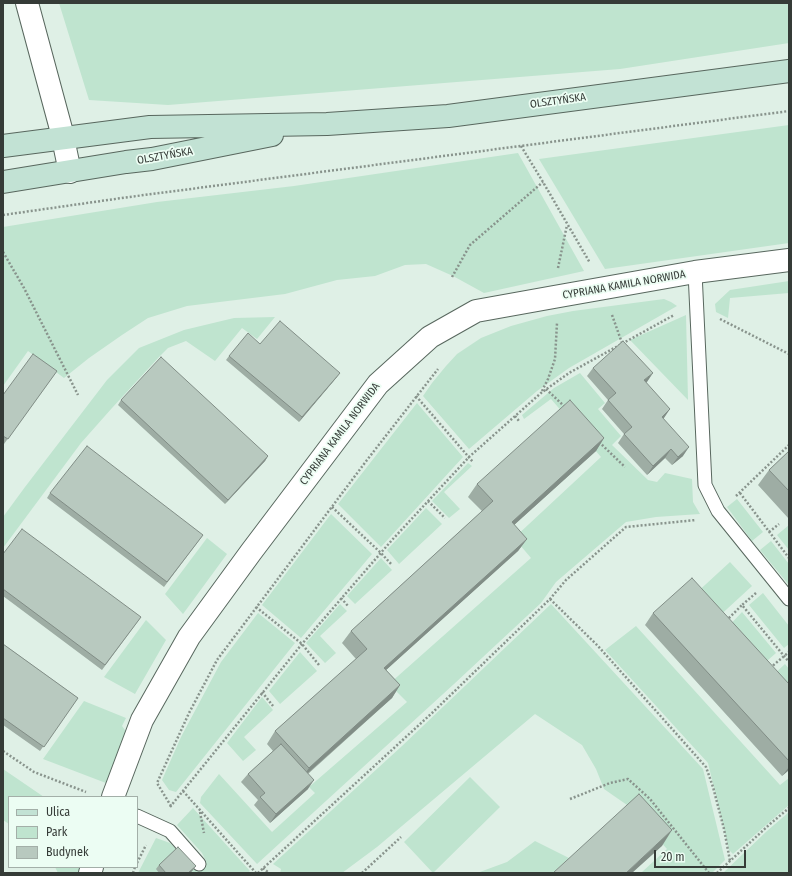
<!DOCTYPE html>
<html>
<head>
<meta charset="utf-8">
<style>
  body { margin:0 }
  #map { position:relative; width:792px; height:876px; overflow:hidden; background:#dff0e6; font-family:"Fira Sans Condensed",sans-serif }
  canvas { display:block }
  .frame { position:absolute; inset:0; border:4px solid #353b37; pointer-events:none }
  .legend { position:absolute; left:8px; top:796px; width:130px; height:72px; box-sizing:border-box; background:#ecfdf3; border:1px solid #a3afa8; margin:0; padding:5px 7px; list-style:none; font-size:12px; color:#353b37 }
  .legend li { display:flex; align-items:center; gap:8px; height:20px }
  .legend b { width:20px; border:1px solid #a3afa8 }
  .scale { position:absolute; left:654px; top:850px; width:92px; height:18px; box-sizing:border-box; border:2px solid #353b37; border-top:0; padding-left:5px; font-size:12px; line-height:14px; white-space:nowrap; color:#353b37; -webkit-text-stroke:3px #ecfdf3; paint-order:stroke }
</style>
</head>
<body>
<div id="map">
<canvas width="792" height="876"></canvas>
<div class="frame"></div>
<ul class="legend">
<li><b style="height:5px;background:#c2e2d4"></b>Ulica</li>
<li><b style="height:11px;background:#bfe4cf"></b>Park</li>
<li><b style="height:11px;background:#b8c9bf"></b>Budynek</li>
</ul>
<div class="scale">20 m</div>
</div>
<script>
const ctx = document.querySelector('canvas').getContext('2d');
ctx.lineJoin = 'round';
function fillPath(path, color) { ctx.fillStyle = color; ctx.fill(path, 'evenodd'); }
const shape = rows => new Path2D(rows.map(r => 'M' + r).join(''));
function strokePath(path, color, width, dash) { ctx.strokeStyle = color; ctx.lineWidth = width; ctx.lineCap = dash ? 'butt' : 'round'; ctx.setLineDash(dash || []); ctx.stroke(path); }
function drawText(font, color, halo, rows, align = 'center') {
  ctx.font = font + ' "Fira Sans Condensed",sans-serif'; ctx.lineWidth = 3.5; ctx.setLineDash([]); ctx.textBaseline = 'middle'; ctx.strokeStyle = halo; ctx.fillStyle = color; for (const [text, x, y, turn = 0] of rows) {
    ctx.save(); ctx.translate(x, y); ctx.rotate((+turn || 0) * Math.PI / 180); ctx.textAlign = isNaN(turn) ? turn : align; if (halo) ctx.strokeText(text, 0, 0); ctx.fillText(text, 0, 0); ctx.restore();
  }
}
const green = shape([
  [59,3,789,3,789,43,620,69,168,105,89,100],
  [789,125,789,243,605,269,539,159],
  [518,153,584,271,484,293,453,276,426,264,405,265,375,276,337,280,285,294,187,306,148,318,122,335,89,358,64,378,28,351,3,386,3,227,157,202,294,186],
  [789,281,789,293,730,298,728,318,716,312,715,304,730,290],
  [664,299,671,302,677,306,569,368,537,391,469,449,423,396,432,383,446,366,457,354,481,338,511,326,547,316,573,311],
  [686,315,688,400,630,340],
  [275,317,257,339,242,328,215,361,186,341,168,348,160,356,112,408,81,443,3,548,3,517,25,487,107,380,139,348,184,330,234,318],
  [580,373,605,403,598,409,621,436,612,445,648,480,657,482,665,473,692,479,693,502,700,514,656,517,626,522,556,582,541,603,454,684,257,864,200,803,201,797,219,774,272,832,315,793,309,787,407,702,389,684,531,558,514,538,601,457,551,399,524,419,522,415,554,388],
  [417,403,463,457,381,547,338,504],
  [468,463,472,466,444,492,460,509,449,518,432,501],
  [737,499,763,532,752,541,727,507],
  [426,508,442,524,399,564,387,550],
  [331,514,372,554,301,638,262,605],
  [789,525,789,550,777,535],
  [207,538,227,554,183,614,165,594],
  [771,541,789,564,789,585,760,550],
  [381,558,392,570,355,604,347,596],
  [730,562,752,586,715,620,693,596],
  [763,593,789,626,789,644,784,648,749,605],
  [340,604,347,611,320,636,336,653,325,663,306,643],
  [551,604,703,769,725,860,712,873,643,873,642,872,667,849,627,805,604,789,596,769,582,745,535,714,377,847,342,873,280,873,281,869,273,864,402,746],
  [742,612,776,653,759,668,725,630],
  [258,613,295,643,176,792,169,790,162,780,181,737,221,662],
  [146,620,166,640,135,694,104,677],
  [636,626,780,785,789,778,789,805,733,854,729,850,708,763,605,650],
  [300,652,317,671,280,704,269,691],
  [785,664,789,669,789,701,769,679],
  [262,697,273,710,244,737,256,750,243,761,227,743],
  [84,701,126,718,122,726,138,748,119,788,43,759],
  [3,769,44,797,9,797,9,824,3,820],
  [470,777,500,807,433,873,404,842],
  [193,808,250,871,248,873,138,873,156,838,170,843,197,870,206,861,202,853,177,825],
  [789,812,789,873,723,873,767,831],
  [535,841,569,858,553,873,477,873,507,862],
  [55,867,98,867,96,873,58,873]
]);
const path = shape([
  [521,146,543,182,590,263],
  [3,215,129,197,789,111],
  [3,252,24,288,78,395],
  [558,268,567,225],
  [452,277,470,245,543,182],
  [612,315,622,343],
  [720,319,789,354],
  [546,389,565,407],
  [542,391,548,379,555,359,557,323],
  [416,396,473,462],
  [515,416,519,421],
  [599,442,625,467],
  [740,493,789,558],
  [736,496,789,445],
  [428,501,445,518],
  [332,507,381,553,392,565],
  [769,532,779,524],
  [756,593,742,605,789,662],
  [341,598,348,606],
  [550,599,598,646,706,767,713,787,724,829,730,861],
  [256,607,302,644,319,665],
  [726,621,742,605],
  [770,668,789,652],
  [262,692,273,706],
  [3,751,34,772,86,792],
  [183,791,256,873],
  [570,799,610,783,628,779,650,799,709,873],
  [171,806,157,783,189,713,217,660,367,460,438,369],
  [170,807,302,644,392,540,469,457,541,393,569,373,674,315],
  [200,812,204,833],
  [137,863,146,845],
  [263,868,269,873],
  [133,873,135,867],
  [258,873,432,713,550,599,566,580,626,527,696,520],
  [362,873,401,837],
  [717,873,770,824,789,808]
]);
const service = shape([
  [695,272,705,485,718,511,789,599],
  [137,816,170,831,199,864]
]);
const minor = shape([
  [27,3,61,129,70,172],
  [113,797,142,720,189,637,251,552,378,384,430,337,476,311,554,297,695,272,789,260],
  [90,873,92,867]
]);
const secondary = shape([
  [3,146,150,127,327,124,448,116,789,71],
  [3,182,126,162,152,159,272,135]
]);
const wall = shape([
  [260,344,337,377,299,422,226,360,229,356],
  [593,368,646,382,664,419,683,456,672,465,665,458,647,475,618,443,624,434,602,409,608,400,587,376],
  [57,371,4,444,3,443,3,395],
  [121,400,268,456,265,461,225,504,118,405],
  [604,438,596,451,514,525,527,539,518,551,386,670,400,685,392,698,308,774,308,789,270,823,254,805,258,800,241,782,248,774,273,751,267,744,275,731,356,659,342,643,351,631,482,511,468,497,477,484],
  [789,451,789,519,758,485,769,470],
  [50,493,203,535,164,587,47,498],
  [3,554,141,617,102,670,3,596],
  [653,613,789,684,789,770,782,776,645,625],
  [3,644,78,698,40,751,3,725],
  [159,865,193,870,190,873,159,873,156,869]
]);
const shadedWall = shape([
  [340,373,337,377,299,422,302,417],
  [653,373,647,382,638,389,644,380],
  [670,409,664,418,656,426,662,417],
  [604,438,596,451,503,535,512,522],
  [689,447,683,456,672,465,678,457],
  [671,449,665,458,647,475,653,466],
  [268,456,265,461,225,504,228,500],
  [527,539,518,551,375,680,384,668],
  [400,685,392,698,300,780,309,768],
  [789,767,789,770,782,776],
  [314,780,308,789,270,823,276,814],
  [672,830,662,846,632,873,626,873],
  [196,866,193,870,190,873,188,873]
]);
const building = shape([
  [280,321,340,373,302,417,229,356,248,333,260,344,280,321],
  [623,341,653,373,644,380,670,409,662,417,689,447,678,457,671,449,653,466,624,434,632,427,608,400,616,393,593,368,623,341],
  [33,354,57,371,8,439,3,436,3,395,33,354],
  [161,357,268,456,228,500,121,400,161,357],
  [570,400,604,438,512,522,527,539,384,668,400,685,309,768,275,731,367,649,351,631,493,501,477,484,570,400],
  [87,446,203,535,167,582,50,493,87,446],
  [789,451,789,491,769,470,789,451],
  [22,529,141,617,105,665,3,589,3,554,22,529],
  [692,578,789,684,789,761,653,613,692,578],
  [3,644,78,698,44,747,3,718,3,644],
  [281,744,314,780,276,814,260,797,265,793,248,774,281,744],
  [639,794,672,830,626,873,553,873,639,794],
  [178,847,196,866,188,873,166,873,159,865,178,847]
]);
const streetNames = [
  ["OLSZTYŃSKA",558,101,-8],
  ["OLSZTYŃSKA",165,156,-10],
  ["CYPRIANA KAMILA NORWIDA",624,285,-10],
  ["CYPRIANA KAMILA NORWIDA",340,434,-53]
];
fillPath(green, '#bfe4cf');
strokePath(service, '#58675e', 15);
strokePath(minor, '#58675e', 24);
strokePath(secondary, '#58675e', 24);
strokePath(path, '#88938c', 2.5, [2, 2]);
strokePath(service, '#fff', 13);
strokePath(minor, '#fff', 22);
strokePath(secondary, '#c2e2d4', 22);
fillPath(wall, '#9eada4');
fillPath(shadedWall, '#818d86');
fillPath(building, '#b8c9bf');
strokePath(building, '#818d86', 1);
drawText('11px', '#353b37', '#ecfdf3', streetNames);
</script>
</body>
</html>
